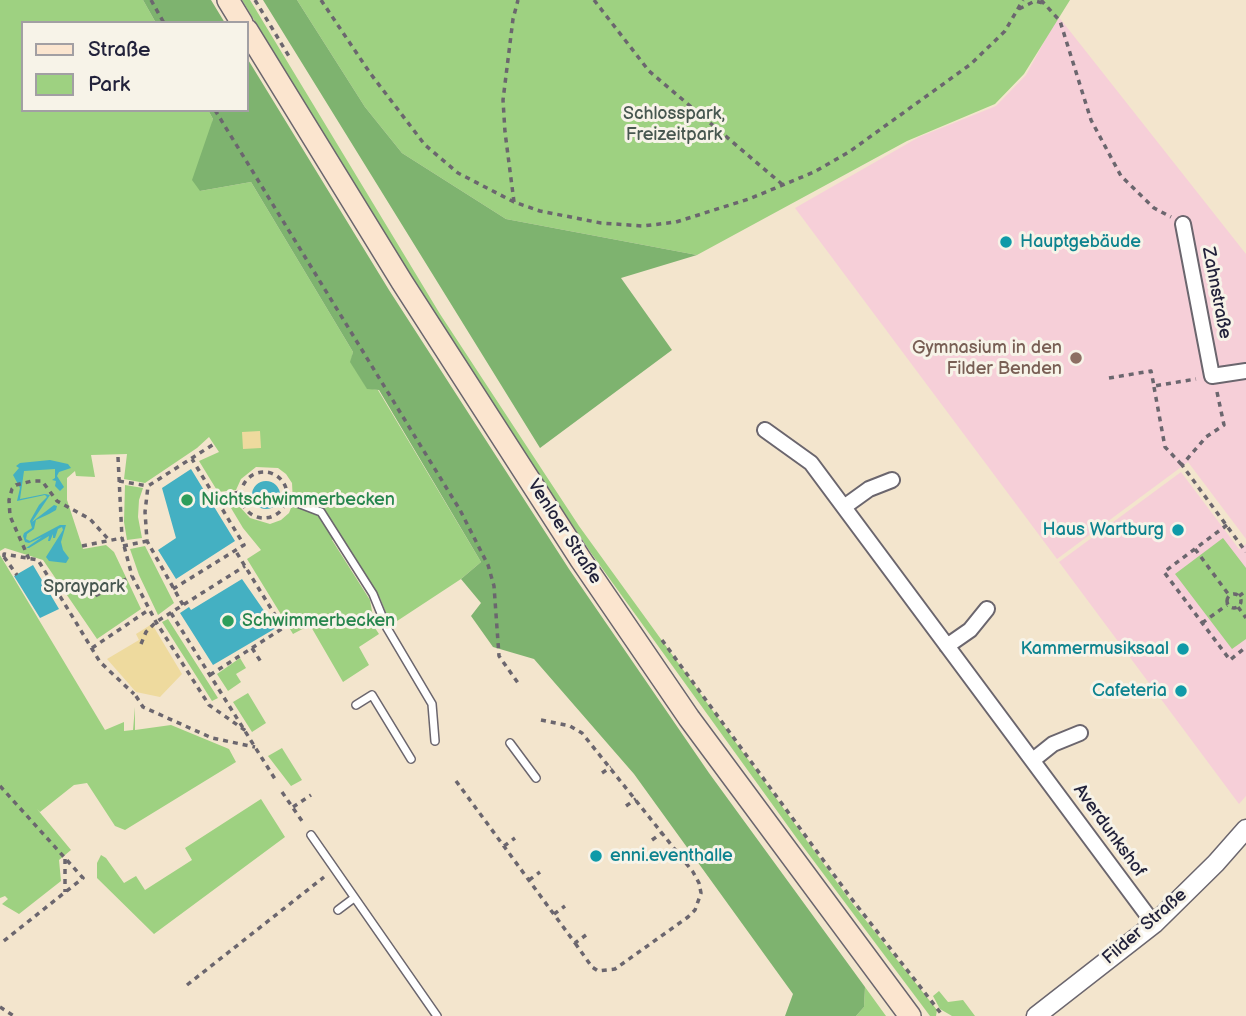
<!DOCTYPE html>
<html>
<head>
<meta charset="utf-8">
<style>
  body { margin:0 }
  #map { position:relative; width:1246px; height:1016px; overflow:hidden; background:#f3e5cd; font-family:"Balsamiq Sans",sans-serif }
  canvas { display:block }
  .legend { position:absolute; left:21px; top:21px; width:228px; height:91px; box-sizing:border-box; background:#f7f3e8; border:2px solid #a29fa3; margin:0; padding:9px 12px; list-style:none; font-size:21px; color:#22223b }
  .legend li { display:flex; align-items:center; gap:14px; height:35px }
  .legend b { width:35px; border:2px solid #a29fa3 }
</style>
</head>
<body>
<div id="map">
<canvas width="1246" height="1016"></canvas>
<ul class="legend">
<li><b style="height:9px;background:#fbe5cf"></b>Straße</li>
<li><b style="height:19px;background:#9ed181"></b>Park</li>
</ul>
</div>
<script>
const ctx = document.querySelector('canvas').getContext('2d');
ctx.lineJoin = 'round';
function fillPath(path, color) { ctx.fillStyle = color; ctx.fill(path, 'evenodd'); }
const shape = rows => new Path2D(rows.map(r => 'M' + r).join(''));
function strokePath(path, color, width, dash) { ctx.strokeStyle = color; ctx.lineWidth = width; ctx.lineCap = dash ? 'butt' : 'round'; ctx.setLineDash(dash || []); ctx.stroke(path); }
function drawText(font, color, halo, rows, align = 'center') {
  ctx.font = font + ' "Balsamiq Sans",sans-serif'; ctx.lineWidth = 6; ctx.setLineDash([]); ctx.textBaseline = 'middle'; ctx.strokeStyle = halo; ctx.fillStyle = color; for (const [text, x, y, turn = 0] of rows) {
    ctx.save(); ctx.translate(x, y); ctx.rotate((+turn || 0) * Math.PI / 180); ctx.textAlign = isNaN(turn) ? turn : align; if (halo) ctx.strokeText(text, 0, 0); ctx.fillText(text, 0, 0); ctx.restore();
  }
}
const built = shape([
  [1058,16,1246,254,1246,539,1188,462,1057,559,795,208,919,137,996,106,1026,75],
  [1181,472,1239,549,1246,544,1246,796,1239,804,1059,562]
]);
const green = shape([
  [0,0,143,0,156,23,23,23,23,110,208,110,213,119,200,191,251,182,353,352,351,362,367,388,378,390,481,562,461,579,391,625,380,598,340,535,332,540,370,600,375,628,379,634,359,647,369,665,343,682,310,625,293,634,247,559,261,550,243,528,225,498,238,495,240,507,250,518,270,524,281,520,289,513,293,503,292,483,286,474,278,468,256,467,241,479,236,490,218,492,199,461,219,452,209,437,197,448,145,483,124,479,127,454,91,455,95,477,76,476,75,471,67,478,67,500,83,549,106,545,114,552,141,609,97,639,43,560,5,548,0,551],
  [242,0,250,0,440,314,579,526,852,903,937,1010,936,1016,930,1016,798,840,591,553,440,326],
  [297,0,1070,0,1024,74,995,104,907,141,697,255,506,219,402,153,365,107],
  [125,485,143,488,139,500,138,517,142,538,127,540,124,522],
  [1223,538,1246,568,1246,639,1232,649,1175,574],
  [145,546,174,603,158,615,139,575,130,549],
  [0,555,105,730,124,722,124,731,133,730,135,707,135,730,171,725,229,749,236,762,125,830,115,826,87,783,74,785,40,812,37,809,71,850,59,860,61,881,19,914,2,904,8,899,5,896,0,898],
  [168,619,218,698,212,701,162,622],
  [240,658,246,668,236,674,241,682,228,691,217,674],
  [248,693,266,723,252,732,233,702],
  [282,748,302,780,291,786,268,756],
  [261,799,285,837,154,934,97,878,97,863,101,855,106,858,124,883,136,876,145,890,192,860,185,848],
  [865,987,886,1016,856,1016,864,1007],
  [939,991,948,1002,963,1000,975,1016,952,1016,940,1009,933,996]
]);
const forest = shape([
  [143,0,211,0,225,23,156,23],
  [263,0,297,0,365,107,402,153,506,219,697,255,621,278,672,350,540,448],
  [247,58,389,290,569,569,709,773,865,987,864,1007,856,1016,785,1016,793,994,634,774,534,659,493,647,471,616,481,603,461,579,481,562,379,390,367,389,350,362,353,352,251,182,200,191,192,180,213,119,208,110,247,110]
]);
const sand = shape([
  [260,431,261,448,243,449,242,432],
  [152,624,182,674,160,697,136,692,107,659,139,640,136,634]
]);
const water = shape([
  [50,460,68,464,71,468,59,472,57,476,64,487,60,491,55,486,56,481,52,480,55,478,55,469,24,471,20,499,45,494,50,495,32,522,54,505,57,506,56,510,49,514,36,520,34,529,27,534,26,539,30,541,60,525,66,525,61,542,63,550,69,558,66,563,49,561,46,557,63,530,62,527,58,529,55,538,53,538,53,534,50,541,48,541,49,536,29,548,26,548,42,537,29,543,25,542,23,536,24,533,32,528,30,521,39,505,47,497,45,495,17,501,20,488,13,475,19,468,16,466,20,463],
  [191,469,235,541,176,579,158,550,176,538,162,488],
  '252 495a14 14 0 1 1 28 0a14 14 0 1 1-28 0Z',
  [33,565,59,609,40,618,14,576],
  [242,579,276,628,213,665,180,613,189,607,191,610]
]);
const path = shape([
  [151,0,164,23],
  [255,0,290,58],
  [321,0,370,73,425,145,458,173,514,202,540,211,601,223,643,226,676,222,749,199,814,172,849,152,971,64,1005,31,1023,0],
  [594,0,649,71,783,185],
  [1041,0,1060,21,1091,120,1121,176,1154,208,1171,217],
  [1019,9,1035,1,1043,3],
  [215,110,460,510,488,565,494,586,499,656,518,683],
  [514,202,505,132,503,100,513,19,518,0],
  [1109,378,1151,371,1154,386,1196,379],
  [1154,387,1165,447,1182,465],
  [1217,392,1224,425,1206,437,1182,465,1246,552],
  [118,457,122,538,132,576,156,622,209,705,246,731],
  '241 495a23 23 0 1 1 46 0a23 23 0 1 1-46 0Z',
  [119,481,148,486],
  [215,496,241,492],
  [1227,525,1164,572,1230,660,1246,647],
  [82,546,122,538],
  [123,546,147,541],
  [1195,549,1229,595],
  [4,557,4,554,38,560,100,662,134,694],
  [4,557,17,575],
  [29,559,10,516,9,500,12,489,16,485,32,481,42,481,57,501,90,519,109,540],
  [90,588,95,596,132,576],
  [173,589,244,545,192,459],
  '1227 601a7 7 0 1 1 14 0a7 7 0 1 1-14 0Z',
  [1239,596,1246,591],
  [183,605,147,541,145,512,148,486,214,444],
  [1238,607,1246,618],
  [171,613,275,779],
  [1202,623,1227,605],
  [662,640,851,898,943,1016],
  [141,644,146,632,156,622,245,566],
  [92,648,150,609],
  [252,648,261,662],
  [210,675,283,628,235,550],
  [136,696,143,707,212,738,255,747],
  [541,720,570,726,582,733,693,872,699,883,701,893,695,910,688,917,615,969,598,971,592,967,575,943],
  [602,773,611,767],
  [456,781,575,943,586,935],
  [0,786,83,878,0,944],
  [282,792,304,824],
  [626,806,636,799],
  [293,807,311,795],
  [652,840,663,832],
  [504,846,515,838],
  [65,859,65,892],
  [529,880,540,872],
  [554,914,565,906],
  [187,985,324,877],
  [0,1007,14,1016]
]);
const service = shape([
  [295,502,321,512,373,594,387,628,432,704,435,741],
  [356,705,372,695,411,759],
  [510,743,536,778],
  [311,835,437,1016],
  [338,910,354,898]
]);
const minor = shape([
  [1183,224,1212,376,1246,371],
  [765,430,811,463,1154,924],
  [844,507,869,489,892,480],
  [947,646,970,630,987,609],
  [1033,760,1053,744,1080,733]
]);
const tertiary = shape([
  [1036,1016,1154,924,1216,863,1246,829]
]);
const secondary = shape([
  [228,0,242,23],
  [247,30,402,282,581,560,689,718,910,1016]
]);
const markers = [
  [1006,242,7,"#0f9aa8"],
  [1076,358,7,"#8d6e63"],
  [187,500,7,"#2e9e5b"],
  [1178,530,7,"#0f9aa8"],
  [228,621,7,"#2e9e5b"],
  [1183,649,7,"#0f9aa8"],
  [1181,691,7,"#0f9aa8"],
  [596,856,7,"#0f9aa8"]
];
const parkNames = [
  ["Schlosspark,",674,114],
  ["Freizeitpark",674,135],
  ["Spraypark",84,587]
];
const cultureNames = [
  ["Hauptgebäude",1020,242,"left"],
  ["Haus Wartburg",1164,530],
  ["Kammermusiksaal",1169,649],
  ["Cafeteria",1167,691],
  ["enni.eventhalle",610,856,"left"]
];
const streetNames = [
  ["Zahnstraße",1216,293,79],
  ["Venloer Straße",564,532,57],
  ["Averdunkshof",1109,831,54],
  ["Filder Straße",1145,927,-41]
];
const educationNames = [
  ["Gymnasium in den",1062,348],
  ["Filder Benden",1062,369]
];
const leisureNames = [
  ["Nichtschwimmerbecken",201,500],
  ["Schwimmerbecken",242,621]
];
fillPath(built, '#f6cfd8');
fillPath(green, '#9ed181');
fillPath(forest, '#7eb36f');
fillPath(sand, '#eeda9e');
fillPath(water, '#44b0c2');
strokePath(service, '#6b666e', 10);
strokePath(minor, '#6b666e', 18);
strokePath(tertiary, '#6b666e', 21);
strokePath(secondary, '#6b666e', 24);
strokePath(path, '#6b666e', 3.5, [5, 5]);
strokePath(service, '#fff', 7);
strokePath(minor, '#fff', 14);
strokePath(tertiary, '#fff', 18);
strokePath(secondary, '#fbe5cf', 21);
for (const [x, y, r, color] of markers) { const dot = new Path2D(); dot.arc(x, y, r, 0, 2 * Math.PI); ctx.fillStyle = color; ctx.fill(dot); strokePath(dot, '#f7f3e8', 2.5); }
drawText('18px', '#475750', '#f7f3e8', parkNames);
drawText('18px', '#0d838f', '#f7f3e8', cultureNames, 'right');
drawText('18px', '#22223b', '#f7f3e8', streetNames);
drawText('18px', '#785e54', '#f7f3e8', educationNames, 'right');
drawText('18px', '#27864d', '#f7f3e8', leisureNames, 'left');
</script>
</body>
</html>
